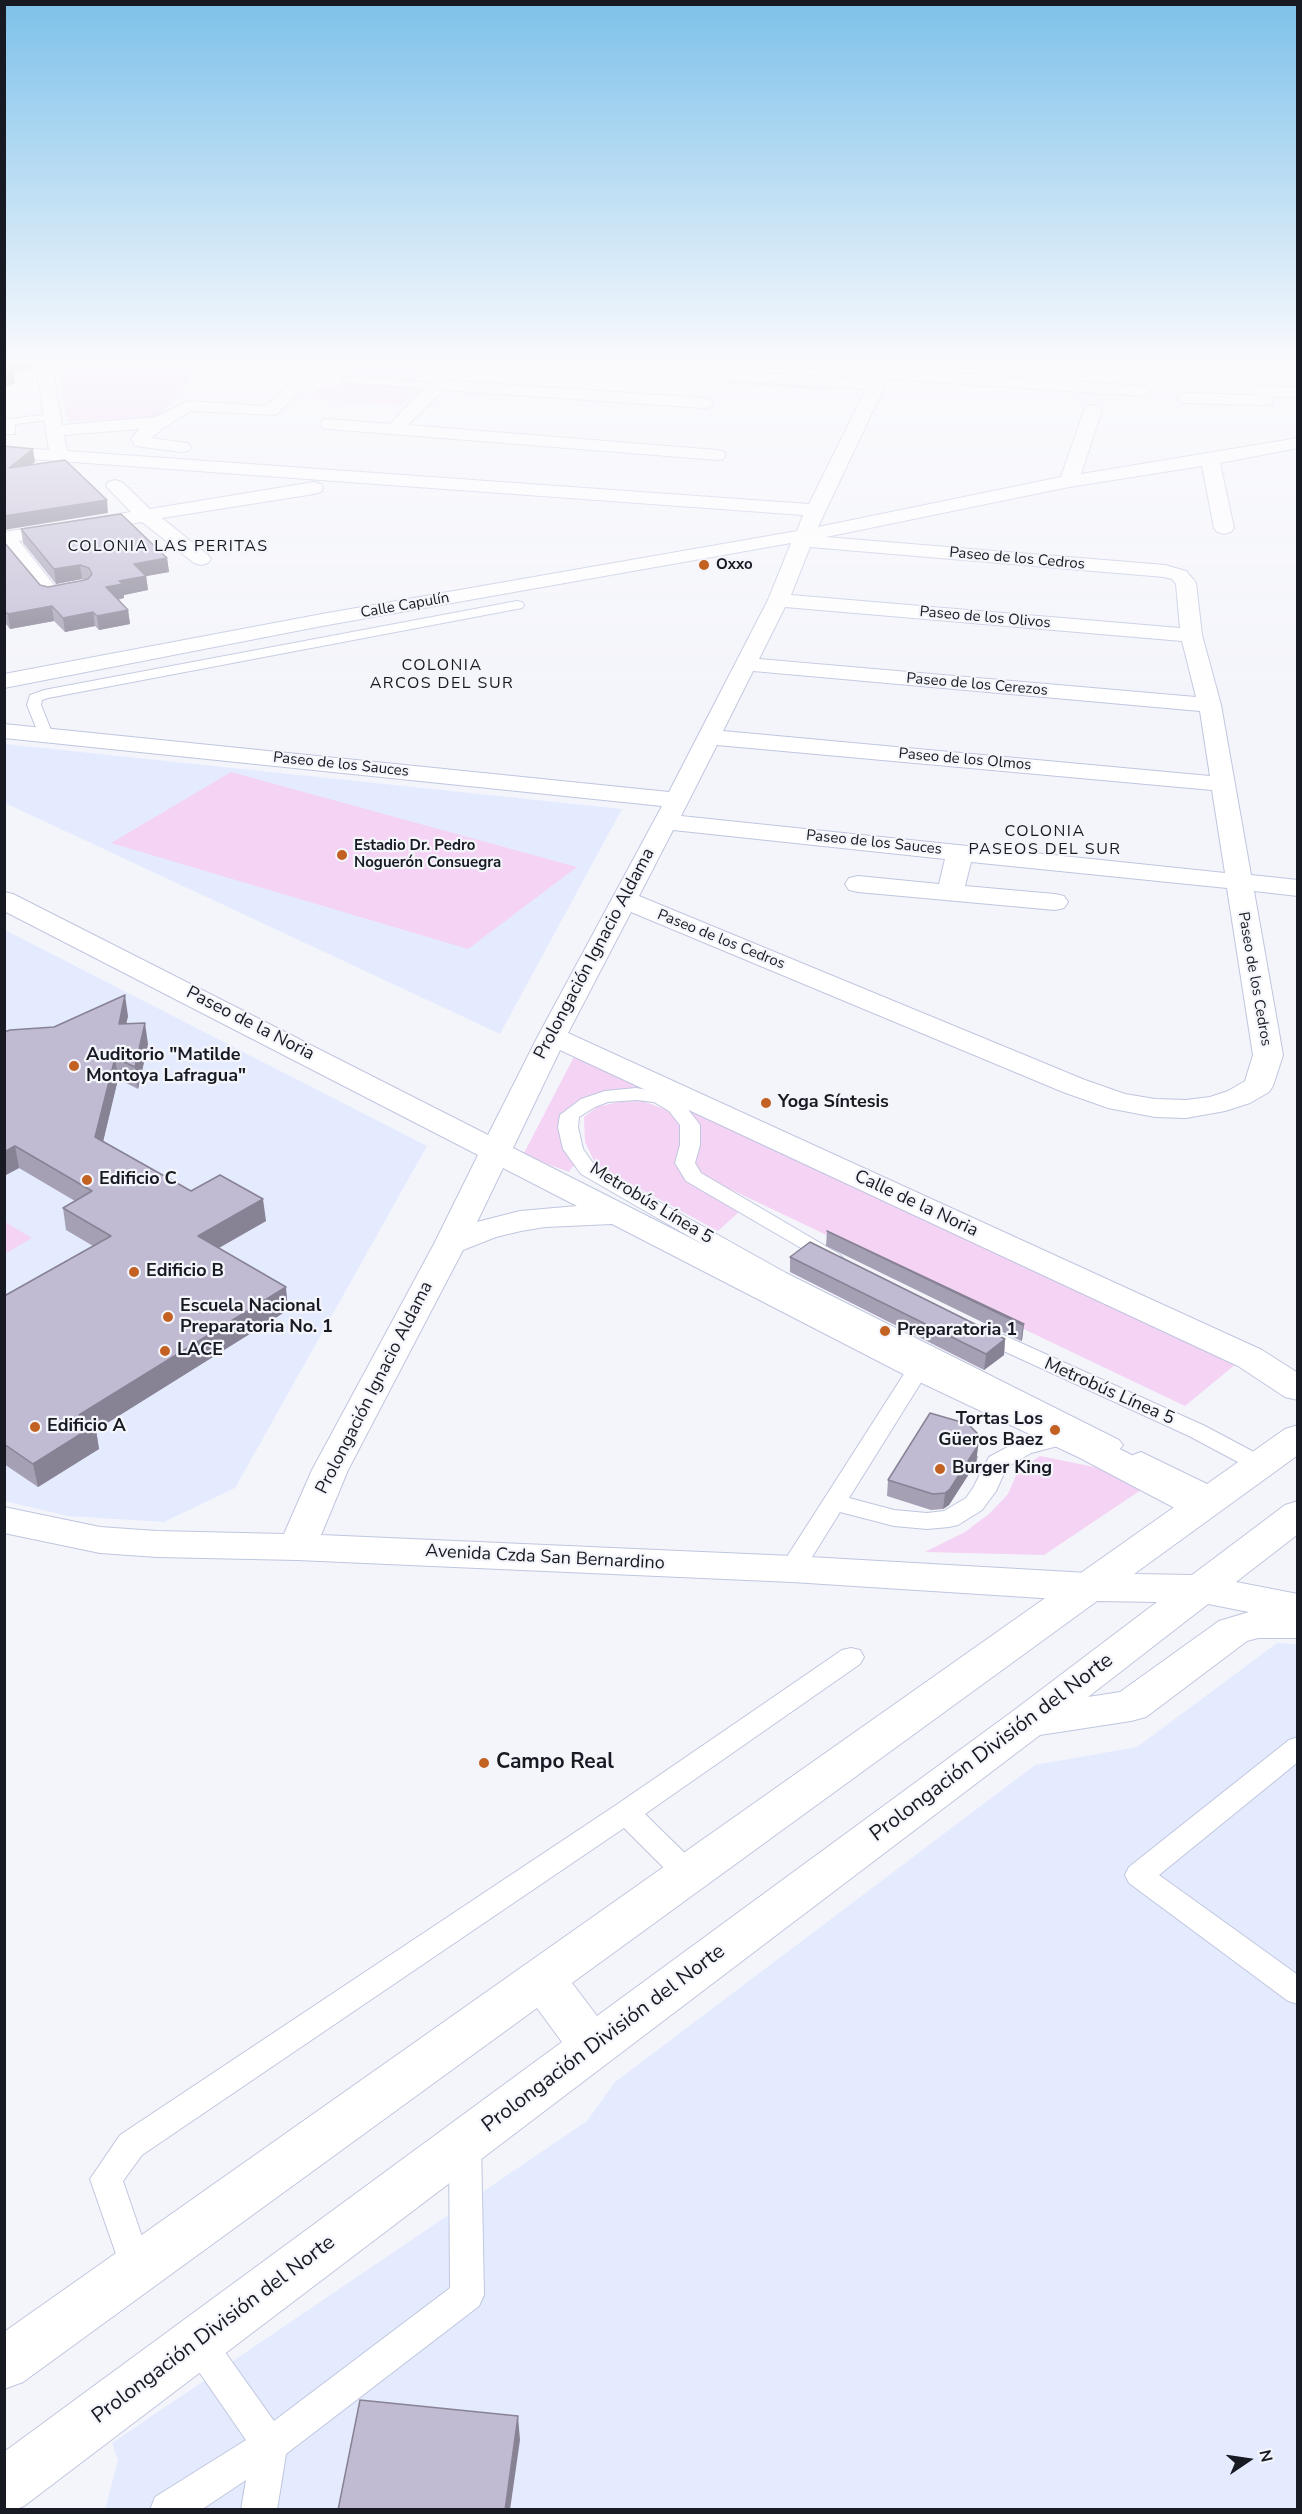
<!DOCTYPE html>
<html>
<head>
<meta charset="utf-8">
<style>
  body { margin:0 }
  #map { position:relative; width:1302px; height:2514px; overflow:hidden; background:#f4f5fb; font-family:"Nunito Sans",sans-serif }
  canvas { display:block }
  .frame { position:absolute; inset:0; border:6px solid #171a23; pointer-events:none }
  .north { position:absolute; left:1218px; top:2430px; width:60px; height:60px; -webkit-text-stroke:4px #f4f5fb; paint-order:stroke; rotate:77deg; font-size:16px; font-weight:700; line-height:24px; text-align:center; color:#171a23 }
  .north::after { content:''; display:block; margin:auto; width:21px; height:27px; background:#171a23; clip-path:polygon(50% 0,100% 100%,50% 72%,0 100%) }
</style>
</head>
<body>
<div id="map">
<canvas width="1302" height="2514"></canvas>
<div class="frame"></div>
<div class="north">N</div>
</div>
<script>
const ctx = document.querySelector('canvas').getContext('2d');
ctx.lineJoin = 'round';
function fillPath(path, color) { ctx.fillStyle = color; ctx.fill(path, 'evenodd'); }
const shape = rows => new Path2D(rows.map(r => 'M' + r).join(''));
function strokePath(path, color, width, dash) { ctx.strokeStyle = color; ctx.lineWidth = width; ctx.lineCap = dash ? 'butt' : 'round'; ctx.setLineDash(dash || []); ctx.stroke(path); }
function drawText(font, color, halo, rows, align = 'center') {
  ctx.font = font + ' "Nunito Sans",sans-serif'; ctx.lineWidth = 4.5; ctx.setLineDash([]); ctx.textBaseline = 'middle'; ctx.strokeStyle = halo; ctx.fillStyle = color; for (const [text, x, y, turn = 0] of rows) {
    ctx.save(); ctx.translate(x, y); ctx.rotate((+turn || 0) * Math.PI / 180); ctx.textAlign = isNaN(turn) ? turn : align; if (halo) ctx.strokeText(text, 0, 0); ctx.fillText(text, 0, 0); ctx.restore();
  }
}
const built = shape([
  [5,744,622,809,500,1034,5,803],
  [5,930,427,1146,235,1488,164,1522,67,1516,5,1501],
  [1277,1643,1297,1644,1297,2509,105,2510,118,2460,112,2443,587,2121,615,2082,1035,1765,1137,1747]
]);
const green = shape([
  [55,360,121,360,202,367,159,417,68,422],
  [347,360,435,360,415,379,428,381,402,405,309,399,322,385,338,386,357,366,341,364],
  [729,380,831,385,829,391,731,384,726,383],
  [231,772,577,867,468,949,111,843],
  [578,1049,1236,1364,1185,1406,709,1179,694,1166,698,1147,664,1096,583,1100,565,1134,574,1165,569,1172,523,1155],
  [643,1101,667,1110,680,1125,684,1139,678,1161,740,1211,718,1231,596,1165,585,1142,584,1117,597,1107,619,1102],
  [5,1222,32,1238,5,1254],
  [1040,1456,1099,1468,1141,1490,1044,1555,925,1552,965,1532,989,1514,1008,1494,1018,1471]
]);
const lane = shape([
  [346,377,436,383,441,386,436,389,342,382,341,380,346,377],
  [53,414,59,417,57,419,15,424,15,434,7,434,5,432,4,420,7,419,53,414],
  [517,601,522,602,524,605,522,608,48,698,42,700,41,705,53,735,46,739,39,735,27,705,30,695,44,690,517,601],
  [636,1088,666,1093,683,1103,697,1121,700,1125,700,1145,695,1163,701,1173,839,1254,843,1258,839,1262,832,1264,825,1262,686,1181,675,1163,680,1145,680,1125,669,1111,654,1102,636,1100,608,1102,595,1107,579,1117,578,1127,583,1149,595,1166,786,1273,1119,1440,1123,1445,1119,1450,1111,1453,1103,1450,1077,1437,1073,1442,1031,1453,1007,1467,996,1491,982,1510,958,1525,949,1527,927,1529,894,1526,840,1512,801,1575,792,1578,783,1575,780,1569,783,1563,911,1363,919,1361,927,1363,930,1368,849,1498,894,1510,927,1513,944,1511,966,1498,973,1488,989,1457,1015,1443,1063,1430,770,1283,581,1174,563,1149,558,1127,560,1115,581,1099,605,1091,636,1088],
  [981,1325,1205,1426,1267,1459,1271,1464,1267,1469,1259,1472,1251,1469,1189,1436,973,1337,970,1332,973,1327,981,1325],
  [1141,1452,1207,1484,1211,1490,1207,1496,1199,1498,1191,1496,1133,1465,1129,1460,1133,1455,1141,1452],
  [851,1648,860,1650,864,1657,860,1664,645,1814,698,1866,702,1874,698,1882,688,1885,678,1882,624,1828,142,2155,123,2181,153,2269,149,2280,137,2284,125,2280,90,2179,120,2135,616,1805,842,1650,851,1648],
  [1298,1737,1298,1762,1159,1875,1298,1975,1298,2004,1288,2001,1129,1883,1125,1875,1129,1867,1289,1740,1298,1737],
  [465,2129,476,2133,481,2143,484,2295,479,2306,286,2454,277,2510,241,2510,246,2480,201,2510,150,2510,155,2497,246,2440,186,2353,181,2342,186,2331,198,2326,210,2331,274,2421,450,2288,449,2143,454,2133,465,2129]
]);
const street = shape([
  [35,360,51,360,62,425,156,417,188,401,266,406,297,375,169,365,163,363,161,360,227,360,311,366,319,371,276,415,191,411,166,426,151,438,188,443,191,447,188,451,182,452,135,446,131,438,140,429,64,435,67,451,809,504,866,389,722,380,716,379,714,375,716,371,871,379,881,360,897,360,893,369,1142,386,1148,387,1151,391,1148,395,1142,396,888,379,818,527,1061,477,1084,410,1087,406,1093,405,1099,406,1102,410,1081,474,1298,438,1298,448,1220,463,1234,528,1231,532,1224,534,1217,532,1214,528,1202,466,1069,487,826,537,1165,565,1186,571,1193,579,1196,583,1202,635,1221,705,1251,875,1298,880,1298,896,1254,891,1283,1055,1273,1086,1269,1092,1250,1103,1225,1111,1186,1118,1155,1117,1108,1108,1063,1092,631,912,568,1033,1262,1350,1298,1373,1298,1400,1285,1397,1238,1366,560,1050,513,1148,931,1360,1106,1442,1214,1497,1220,1506,1214,1515,1201,1519,1188,1515,1080,1458,907,1376,612,1224,545,1227,521,1231,496,1237,463,1250,348,1470,321,1535,792,1556,1088,1573,1102,1577,1108,1587,1102,1597,1088,1601,792,1582,297,1560,157,1557,100,1553,4,1533,4,1507,100,1527,157,1531,284,1534,312,1470,434,1244,478,1155,4,911,4,892,13,894,488,1135,538,1036,662,806,4,738,4,724,669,792,768,600,791,543,322,626,4,688,4,674,322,614,797,531,803,515,4,457,4,447,49,450,35,360],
  [810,547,1164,577,1172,579,1176,584,1180,628,791,595,810,547],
  [785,607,1182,641,1196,697,759,659,785,607],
  [753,671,1200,711,1210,776,723,731,753,671],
  [717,745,1212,790,1225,873,681,816,717,745],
  [673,830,945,859,939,884,858,876,849,878,845,884,849,890,858,892,1055,910,1064,908,1068,902,1064,896,1055,894,965,886,971,862,1227,888,1253,1055,1245,1081,1228,1091,1210,1097,1186,1100,1155,1099,1125,1094,1085,1080,639,896,673,830],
  [503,1168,577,1206,520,1211,477,1222,503,1168],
  [1287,360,1298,360,1298,371,1292,370,1287,360],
  [441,380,704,398,710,399,713,403,710,407,704,408,443,390,408,425,717,450,723,451,726,455,723,459,717,460,329,429,323,428,320,424,323,420,329,419,390,424,427,384,441,380],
  [1262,386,1298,387,1298,397,1273,396,1272,403,1261,405,1186,403,1180,402,1177,398,1180,394,1186,393,1255,395,1253,391,1256,387,1262,386],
  [115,480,122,482,150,509,314,482,321,484,323,488,321,492,314,494,162,518,208,555,211,559,208,563,201,565,194,563,142,522,19,541,55,586,82,581,89,583,92,587,89,591,82,593,50,599,43,597,4,549,4,532,131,512,106,486,108,482,115,480]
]);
const secondary = shape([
  [1298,1425,1298,1455,1134,1574,1192,1575,1285,1505,1298,1501,1298,1534,1236,1582,1298,1594,1298,1638,1258,1638,1247,1641,1146,1717,1131,1721,1040,1735,24,2506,14,2510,4,2510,4,2452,562,2042,537,2008,23,2382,4,2389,4,2332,1285,1429,1298,1425],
  [1097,1601,1157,1602,1013,1711,597,2016,572,1983,1097,1601],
  [1208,1604,1249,1612,1219,1621,1120,1692,1088,1697,1208,1604]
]);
const wall = shape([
  [1173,360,1276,360,1275,363],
  [21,529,167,558,169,572,146,576,148,590,124,595,124,598,118,600,128,610,130,624,99,630,95,626,65,632,54,621,10,629,6,624,4,624,4,542,40,585,48,587,85,580,82,579,56,584,23,543],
  [128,1016,126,1023,148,1044,138,1089,118,1079,103,1141,191,1191,266,1221,219,1248,288,1310,96,1430,99,1449,38,1487,4,1464,4,1294,6,1295,93,1246,66,1230,63,1208,75,1201,19,1168,4,1176,4,1032,54,1027],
  [827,1231,1024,1324,1022,1340,1021,1341,826,1246],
  [790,1257,1005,1339,1004,1355,984,1370,790,1272],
  [978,1456,976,1463,949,1505,943,1509,931,1510,887,1496,888,1480]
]);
const shadedWall = shape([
  [20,360,33,360,34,367,14,374,15,383,4,387,4,365],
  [33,449,35,462,11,482,9,468],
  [107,500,108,513,4,530,4,516],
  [167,558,169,572,136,578,134,564],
  [80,565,82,579,56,584,54,569],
  [146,576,148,590,124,595,124,598,108,601,106,587,119,581],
  [52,606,54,621,10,629,8,614],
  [128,610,130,624,99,630,97,616],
  [93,612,95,626,65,632,63,618],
  [125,995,128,1016,122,1044,119,1024],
  [145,1023,148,1044,138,1089,135,1067],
  [115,1058,118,1079,99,1159,95,1137],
  [15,1146,19,1168,4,1176,4,1152],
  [263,1199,266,1221,201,1258,198,1236],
  [286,1287,288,1310,96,1430,99,1449,38,1487,33,1464,79,1415],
  [1024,1324,1022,1340,1021,1341,1023,1325],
  [1005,1339,1004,1355,984,1370,986,1354],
  [979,1440,976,1463,949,1505,943,1509,945,1493],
  [518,2416,520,2440,510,2510,505,2510]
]);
const building = shape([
  [4,360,20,360,4,365,4,360],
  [4,369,14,370,4,374,4,369],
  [4,446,33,449,9,468,65,460,107,500,4,516,4,446],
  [121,514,167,558,134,564,146,576,119,581,123,584,106,587,128,610,97,616,93,612,63,618,52,606,8,614,4,611,4,542,40,585,48,587,80,581,88,579,92,574,89,568,80,565,54,569,21,529,121,514],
  [125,995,119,1024,145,1023,135,1067,115,1058,95,1137,191,1191,220,1175,263,1199,198,1236,286,1287,79,1415,95,1425,33,1464,4,1444,4,1294,6,1295,111,1236,63,1208,92,1191,15,1146,4,1152,4,1032,10,1030,54,1027,125,995],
  [827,1231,1024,1324,1023,1325,827,1231],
  [810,1242,1005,1339,986,1354,790,1257,810,1242],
  [930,1413,968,1424,977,1433,979,1440,977,1447,950,1489,945,1493,933,1494,888,1480,930,1413],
  [360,2400,518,2416,505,2510,338,2510,360,2400]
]);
const markers = [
  [704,565,6,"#c26121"],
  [342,855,6,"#c26121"],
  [74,1066,6,"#c26121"],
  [766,1103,6,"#c26121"],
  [87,1180,6,"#c26121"],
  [134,1272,6,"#c26121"],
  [168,1317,6,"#c26121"],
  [885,1331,6,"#c26121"],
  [165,1351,6,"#c26121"],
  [35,1427,6,"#c26121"],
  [1055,1430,6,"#c26121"],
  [940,1469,6,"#c26121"],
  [484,1763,6,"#c26121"]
];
const farStreetnames = [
  ["Paseo de los Cedros",1017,559,5],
  ["Calle Capulín",405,606,-10],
  ["Paseo de los Olivos",985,618,5],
  ["Paseo de los Cerezos",977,685,5],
  ["Paseo de los Olmos",965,760,5],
  ["Paseo de los Sauces",341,765,6],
  ["Paseo de los Sauces",874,843,6],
  ["Paseo de los Cedros",721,940,22],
  ["Paseo de los Cedros",1254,979,80]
];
const farPoinames = [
  ["Oxxo",716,565],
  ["Estadio Dr. Pedro",354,846],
  ["Noguerón Consuegra",354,863]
];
const farNeighbourhoodnames = [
  ["COLONIA LAS PERITAS",168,547],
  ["COLONIA",442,666],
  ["ARCOS DEL SUR",442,684],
  ["COLONIA",1045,832],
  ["PASEOS DEL SUR",1045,850]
];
const streetNames = [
  ["Prolongación Ignacio Aldama",595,954,-62],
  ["Paseo de la Noria",250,1024,27],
  ["Metrobús Línea 5",651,1204,31],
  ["Calle de la Noria",916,1204,25],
  ["Prolongación Ignacio Aldama",375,1388,-63],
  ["Metrobús Línea 5",1109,1392,24],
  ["Avenida Czda San Bernardino",545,1558,3]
];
const poiNames = [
  ["Auditorio \"Matilde",86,1056],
  ["Montoya Lafragua\"",86,1077],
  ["Yoga Síntesis",778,1103],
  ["Edificio C",99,1180],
  ["Edificio B",146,1272],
  ["Escuela Nacional",180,1307],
  ["Preparatoria No. 1",180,1328],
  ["Preparatoria 1",897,1331],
  ["LACE",177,1351],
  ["Tortas Los",1043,1420,"right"],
  ["Güeros Baez",1043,1441,"right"],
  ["Edificio A",47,1427],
  ["Burger King",952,1469]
];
const nearStreetnames = [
  ["Prolongación División del Norte",992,1748,-37],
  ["Prolongación División del Norte",604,2039,-37],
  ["Prolongación División del Norte",214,2330,-37]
];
const nearPoinames = [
  ["Campo Real",496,1763]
];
fillPath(built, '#e5ebff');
fillPath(green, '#f5d3f4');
strokePath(lane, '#bfc6df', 2);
strokePath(street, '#bfc6df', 2);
strokePath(secondary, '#bfc6df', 2);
fillPath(lane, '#fff');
fillPath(street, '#fff');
fillPath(secondary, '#fff');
fillPath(wall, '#a6a0b5');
fillPath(shadedWall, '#878294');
fillPath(building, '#c1bad3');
strokePath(building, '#878294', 1.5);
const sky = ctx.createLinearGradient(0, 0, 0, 711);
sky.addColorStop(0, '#7dc1ea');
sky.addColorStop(0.51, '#fafafd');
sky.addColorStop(1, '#fafafd00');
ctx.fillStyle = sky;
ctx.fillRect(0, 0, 1302, 711);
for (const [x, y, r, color] of markers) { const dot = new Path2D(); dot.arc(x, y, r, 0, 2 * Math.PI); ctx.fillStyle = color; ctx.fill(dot); strokePath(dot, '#f4f5fb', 2); }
drawText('15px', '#171a23', '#f4f5fb', farStreetnames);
drawText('bold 15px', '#171a23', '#f4f5fb', farPoinames, 'left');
ctx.letterSpacing = '1.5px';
drawText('16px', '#171a23', '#f4f5fb', farNeighbourhoodnames);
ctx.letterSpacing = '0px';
drawText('18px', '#171a23', '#f4f5fb', streetNames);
drawText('bold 18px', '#171a23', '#f4f5fb', poiNames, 'left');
drawText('21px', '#171a23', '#f4f5fb', nearStreetnames);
drawText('bold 21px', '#171a23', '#f4f5fb', nearPoinames, 'left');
</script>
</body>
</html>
